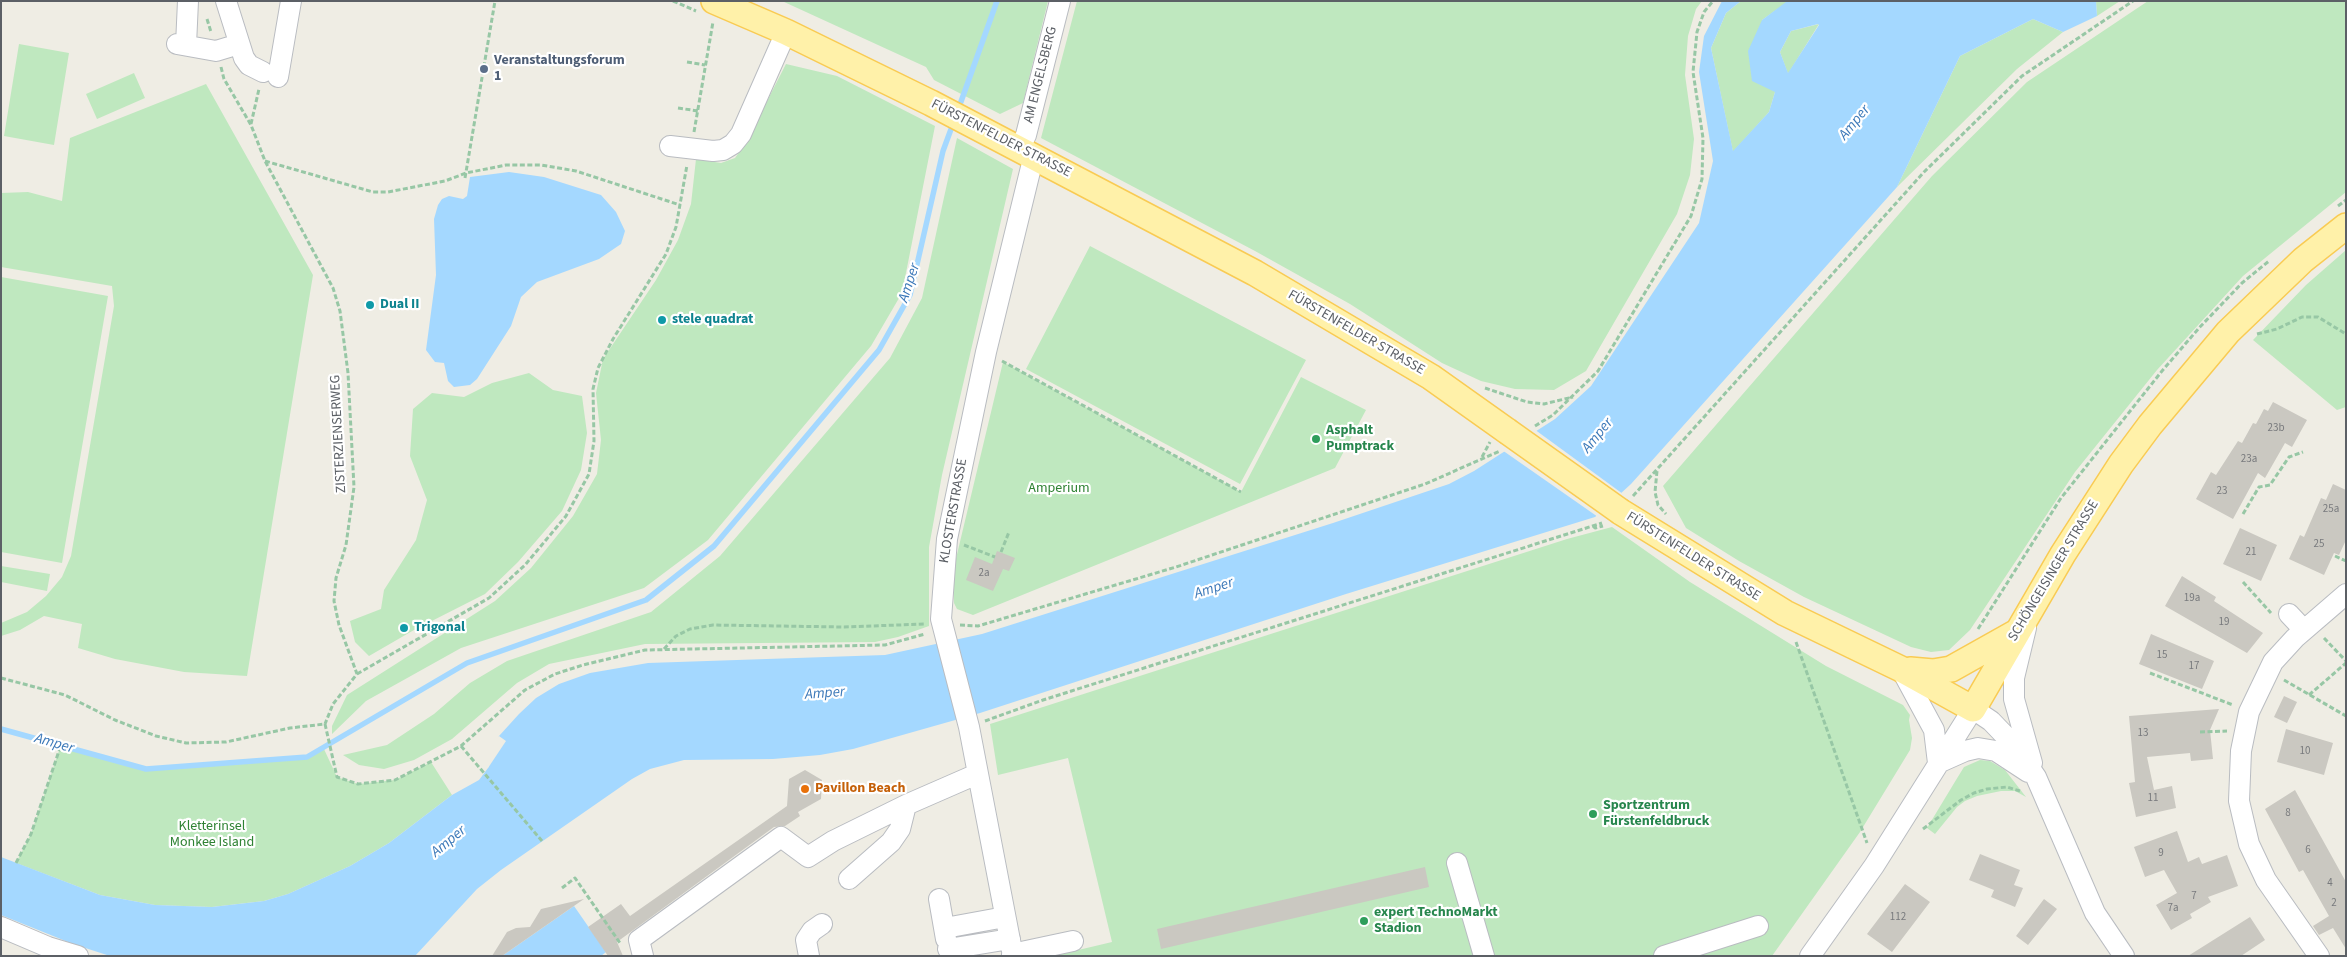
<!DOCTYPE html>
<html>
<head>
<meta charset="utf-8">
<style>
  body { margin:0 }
  #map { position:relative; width:2347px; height:957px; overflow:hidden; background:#efede4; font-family:"Source Sans 3",sans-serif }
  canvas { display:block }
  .frame { position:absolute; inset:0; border:2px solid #5c6066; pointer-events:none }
</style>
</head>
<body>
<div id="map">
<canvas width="2347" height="957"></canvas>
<div class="frame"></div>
</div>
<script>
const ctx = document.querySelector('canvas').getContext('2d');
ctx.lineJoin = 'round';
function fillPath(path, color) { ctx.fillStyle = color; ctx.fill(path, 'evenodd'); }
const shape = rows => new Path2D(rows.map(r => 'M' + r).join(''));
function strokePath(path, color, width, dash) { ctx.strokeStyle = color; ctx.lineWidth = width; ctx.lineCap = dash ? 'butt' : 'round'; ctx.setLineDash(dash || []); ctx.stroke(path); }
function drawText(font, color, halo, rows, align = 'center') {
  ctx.font = font + ' "Source Sans 3",sans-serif'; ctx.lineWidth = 4.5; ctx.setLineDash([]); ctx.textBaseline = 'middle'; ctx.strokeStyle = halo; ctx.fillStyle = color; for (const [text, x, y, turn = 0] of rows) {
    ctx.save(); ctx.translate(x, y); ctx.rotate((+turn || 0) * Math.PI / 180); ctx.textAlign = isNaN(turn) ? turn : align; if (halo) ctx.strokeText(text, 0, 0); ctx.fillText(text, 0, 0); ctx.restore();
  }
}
const green = shape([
  [782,1,1048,1,1023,103,1000,114,934,80,926,67],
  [1077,1,1702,1,1696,9,1688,36,1685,75,1694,139,1690,175,1677,214,1586,371,1554,390,1515,389,1481,381,1442,363,1350,304,1255,251,1041,138],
  [1741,1,1789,1,1762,20,1775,92,1769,112,1733,152,1711,48,1726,13],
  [2096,1,2120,1,2097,16],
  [2148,1,2346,1,2346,192,2243,276,2157,370,2075,472,1970,630,1949,650,1931,652,1911,647,1804,597,1739,561,1686,528,1663,486,1932,176,2027,82],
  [2033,19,2063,32,2017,69,1897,187,1960,56],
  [1819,24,1788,74,1780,52,1791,31],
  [19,44,69,53,54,145,4,136],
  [786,64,837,76,935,126,902,293,871,346,708,540,644,588,461,648,366,701,332,734,332,726,347,695,495,601,531,568,573,516,597,474,601,440,596,393,603,359,656,280,678,240,691,204,696,159,721,163,735,158,745,144],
  [134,73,145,98,97,119,86,94],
  [206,84,313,275,247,676,184,672,115,659,78,648,82,624,44,616,20,630,1,636,1,623,27,612,46,596,62,577,71,556,114,306,112,286,1,267,1,193,28,192,62,201,70,138],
  [957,138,1013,169,942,475,929,547,929,626,898,637,875,642,645,644,549,664,517,683,452,739,414,760,384,769,359,765,343,755,387,745,434,714,470,683,507,661,651,612,720,556,890,358,922,298],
  [1090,246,1306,360,1240,484,1026,369],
  [2346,250,2346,407,2337,410,2253,340,2306,285],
  [1,277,108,296,62,563,1,552],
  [1003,362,1241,492,1301,377,1366,410,1335,468,973,615,957,609,954,603,953,571],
  [529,373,553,390,582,396,587,433,581,470,562,511,518,562,485,594,414,630,369,656,355,642,350,621,381,609,384,590,416,540,427,500,410,456,413,409,432,393,464,397,492,383],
  [1612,527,1690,582,1826,666,1903,705,1910,715,1909,720,1912,738,1910,750,1860,832,1772,956,1053,956,1112,942,1068,758,998,775,990,724,1567,539],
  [1,566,50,574,47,591,1,582],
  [61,745,147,769,307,757,323,747,337,777,358,784,395,780,431,762,452,795,389,843,350,866,288,894,264,901,212,907,155,905,100,895,16,863,31,834],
  [1980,760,1990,761,2005,770,2026,797,2015,791,2001,791,1977,796,1965,801,1957,807,1935,834,1927,828,1956,780,1964,767]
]);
const water = shape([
  [1722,1,1741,1,1726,13,1711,48,1733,151,1769,112,1775,92,1752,81,1748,51,1762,20,1786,2,2096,1,2097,16,2063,32,2033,19,1960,56,1897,187,1631,484,1595,517,1346,594,980,713,853,749,820,755,773,759,684,760,650,769,632,779,501,870,477,889,415,956,110,956,73,944,1,915,1,857,100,895,155,905,212,907,264,901,288,894,350,866,389,843,452,795,479,780,488,768,499,736,519,714,536,698,559,684,590,673,648,663,885,655,982,634,1333,523,1449,484,1474,471,1555,419,1591,386,1699,223,1713,161,1699,72,1704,36],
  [1818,24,1819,25,1788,73,1780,52,1791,31],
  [509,172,544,177,601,195,616,212,625,231,621,244,599,259,537,282,521,297,511,326,477,379,470,385,454,387,448,381,444,363,435,362,426,350,436,275,434,219,438,205,442,199,449,196,463,199,467,196,470,177],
  [574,906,606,952,601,956,502,956]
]);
const pier = shape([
  [1534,429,1623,494,1598,517,1502,450],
  [499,736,506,741,488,768,486,766,495,742]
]);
const stream = shape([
  [958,110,997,1],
  [1,729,146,769,307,757,467,663,646,600,714,546,879,350,910,295,943,151,954,121]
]);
const building = shape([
  [2273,402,2307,420,2292,447,2285,443,2265,478,2258,473,2233,519,2196,499,2211,472,2216,475,2238,441,2242,443,2253,423,2256,424,2264,409,2268,411],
  [2333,484,2346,490,2346,540,2339,555,2334,553,2324,575,2289,559,2300,535,2304,537,2321,498,2326,500],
  [2240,528,2277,545,2261,581,2223,564],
  [997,551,1015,558,1009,571,1003,569,993,591,966,580,975,557,992,564],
  [2182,576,2216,597,2214,601,2263,633,2247,653,2165,606],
  [2151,634,2214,661,2202,689,2139,664],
  [2284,696,2297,702,2287,723,2274,717],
  [2219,709,2210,730,2213,759,2191,761,2190,753,2147,757,2154,790,2172,786,2176,808,2136,817,2129,783,2135,782,2129,716],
  [2286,729,2333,743,2324,775,2277,762],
  [805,770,822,780,821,799,798,812,800,816,785,826,774,827,617,942,623,956,608,956,588,927,621,904,630,916,787,806,789,779],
  [2295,790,2346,882,2346,949,2333,928,2319,935,2313,926,2329,916,2303,870,2299,872,2265,809],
  [2177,831,2188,862,2199,857,2202,864,2227,855,2238,886,2208,897,2211,902,2190,914,2192,918,2171,930,2156,905,2177,893,2164,870,2145,877,2134,847],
  [1980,854,2020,870,2014,885,2023,888,2015,907,1991,897,1994,890,1969,880],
  [1425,867,1429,887,1161,949,1157,929],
  [1905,884,1930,902,1892,952,1867,934],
  [584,899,502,956,492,956,507,932,516,928,530,927,541,909],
  [2044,899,2057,909,2028,945,2016,936],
  [2250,917,2265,940,2241,956,2188,956]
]);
const path = shape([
  [673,1,696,11],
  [207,19,211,32],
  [687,62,705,65],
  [221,67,224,79,251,125,265,161,333,288,340,311,348,373,354,487,346,545,336,578,334,601,339,625,357,674,333,704,325,724],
  [678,108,698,111],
  [251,124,259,89],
  [694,132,713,22],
  [265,161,373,192,388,192,445,181,466,173,506,165,541,165,576,171,680,205],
  [465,178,495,1],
  [2338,206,2346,200],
  [2257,334,2277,329,2302,317,2318,317,2346,334],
  [1002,361,1241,492],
  [1485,388,1527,402,1544,404,1573,397],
  [1535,426,1553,415,1598,371,1691,216,1702,179,1703,138,1693,72,1697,32,1704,12,1713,1],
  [1482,457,1490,442],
  [1657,471,1655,492,1658,505,1666,514],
  [1633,496,1924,172,2022,76,2133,1],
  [2243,514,2259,487,2270,485,2289,457,2303,452],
  [1593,526,1595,528,1603,526],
  [964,545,995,557],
  [1001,552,1009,532],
  [2335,556,2346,561],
  [2243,582,2271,613],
  [960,625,978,626,1176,567,1425,484,1500,451],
  [1978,629,2061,498,2162,371,2199,328,2242,283,2269,261],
  [2324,638,2346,661],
  [1796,642,1867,843],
  [664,649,676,636,690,629,713,625,844,627,925,624],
  [2150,673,2233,705],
  [357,674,489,598,525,565,566,516,589,474,594,441,593,389,598,368,613,339,666,254,676,227,687,165],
  [1,678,65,695,115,720,156,736,186,743,226,742,290,728,325,724],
  [2284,680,2346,716],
  [2309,695,2346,663],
  [985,721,1043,700,1602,523],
  [325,724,337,777,358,784,395,780,461,746,525,690,555,674,583,665,645,650,885,645,925,634],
  [2200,732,2227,731],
  [461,746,542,841],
  [1923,829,1961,800,1974,793,1987,789,2007,787,2020,791],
  [16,863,31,834,61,745],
  [562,888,575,878,620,943]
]);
const minor = shape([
  [226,1,244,58,249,65,263,72],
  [177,44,216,51,239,44],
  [186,45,188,1],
  [278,77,291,1],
  [670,146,713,151,723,150,733,144,741,134,786,32],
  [1020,148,1026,135,1060,1],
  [2289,614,2304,630],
  [2026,628,2014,678,2014,699,2032,763],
  [1901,669,1934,730,1938,763],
  [1938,763,1965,751,1978,748,1996,751,2028,772],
  [906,805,977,774],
  [1457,863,1484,956],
  [939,899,946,939],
  [1,927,48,947,78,956],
  [945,928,1005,917],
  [948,949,1010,939],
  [1012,954,1073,941],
  [643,956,639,940,781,837,808,857,833,841,906,805,900,829,891,842,849,879],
  [809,956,806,940,812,931,822,924],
  [1013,956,969,727,941,619,947,539,986,352,1034,155],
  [1664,956,1758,926],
  [1810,956,1874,866,1973,709,1991,721,2015,746,2036,777,2095,913,2124,956],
  [2319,956,2266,880,2249,844,2239,801,2241,751,2249,712,2273,662,2295,638,2346,594]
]);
const major = shape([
  [714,1,786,32,931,103,1255,273,1431,377,1507,431],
  [1621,512,1785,613,1901,669,1973,709,2063,554,2121,464,2150,425,2228,332,2303,260,2346,226],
  [1910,670,1933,672,1951,669,2017,632]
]);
const majorBridge = shape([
  [1507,431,1621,512]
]);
const markers = [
  [484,69,5,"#5c6f8a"],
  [370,305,5,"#0f9aa8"],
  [662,320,5,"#0f9aa8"],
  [1316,439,5,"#2e9e5b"],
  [404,628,5,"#0f9aa8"],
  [805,789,5,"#e8710a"],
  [1593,814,5,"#2e9e5b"],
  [1364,921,5,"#2e9e5b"]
];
const numberNames = [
  ["23b",2276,429],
  ["23a",2249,460],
  ["23",2222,492],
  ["25a",2331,510],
  ["25",2319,545],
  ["21",2251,553],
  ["2a",984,574],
  ["19a",2192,599],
  ["19",2224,623],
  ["15",2162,656],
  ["17",2194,667],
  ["13",2143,734],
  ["10",2305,752],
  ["11",2153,799],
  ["8",2288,814],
  ["6",2308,851],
  ["9",2161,854],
  ["4",2330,884],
  ["7",2194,897],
  ["2",2334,904],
  ["7a",2173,909],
  ["112",1898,918]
];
const serviceNames = [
  ["Veranstaltungsforum",494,61],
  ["1",494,77]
];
const streetNames = [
  ["AM ENGELSBERG",1041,75,-76],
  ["FÜRSTENFELDER STRASSE",1001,139,27],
  ["FÜRSTENFELDER STRASSE",1356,333,30],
  ["ZISTERZIENSERWEG",339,434,-93],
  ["KLOSTERSTRASSE",954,511,-80],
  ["FÜRSTENFELDER STRASSE",1693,557,32],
  ["SCHÖNGEISINGER STRASSE",2054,571,-59]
];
const cultureNames = [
  ["Dual II",380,305],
  ["stele quadrat",672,320],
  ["Trigonal",414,628]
];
const leisureNames = [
  ["Asphalt",1326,431],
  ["Pumptrack",1326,447],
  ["Sportzentrum",1603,806],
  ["Fürstenfeldbruck",1603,822],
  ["expert TechnoMarkt",1374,913],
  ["Stadion",1374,929]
];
const parkNames = [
  ["Amperium",1059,489],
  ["Kletterinsel",212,827],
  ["Monkee Island",212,843]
];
const foodNames = [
  ["Pavillon Beach",815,789]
];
const waterNames = [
  ["Amper",1855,123,-51],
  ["Amper",910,283,-72],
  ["Amper",1598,436,-51],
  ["Amper",1214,589,-18],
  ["Amper",825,694,-4],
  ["Amper",54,744,16],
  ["Amper",449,842,-40]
];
fillPath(green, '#bfe8bf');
fillPath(water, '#a4d8ff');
fillPath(pier, '#efede4');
strokePath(stream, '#a4d8ff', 5.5);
fillPath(building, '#cac8c1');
strokePath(minor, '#b9bcc1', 22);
strokePath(major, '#f9cb53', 28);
strokePath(path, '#97c7a5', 3, [5, 2.5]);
strokePath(minor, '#fff', 20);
strokePath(major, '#fff1a9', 25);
strokePath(majorBridge, '#f9cb53', 28, []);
strokePath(majorBridge, '#fff1a9', 25);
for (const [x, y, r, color] of markers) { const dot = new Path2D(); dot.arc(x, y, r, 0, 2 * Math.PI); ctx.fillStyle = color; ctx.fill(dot); strokePath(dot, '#fff', 2); }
drawText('11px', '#787a7d', null, numberNames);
drawText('bold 14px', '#4e5e75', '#fff', serviceNames, 'left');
drawText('14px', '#5c6066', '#fff', streetNames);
drawText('bold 14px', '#0d838f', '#fff', cultureNames, 'left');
drawText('bold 14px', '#27864d', '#fff', leisureNames, 'left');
drawText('14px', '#2f8233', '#fff', parkNames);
drawText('bold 14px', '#c56008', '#fff', foodNames, 'left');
drawText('italic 15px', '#3b78b8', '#fff', waterNames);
</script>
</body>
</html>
